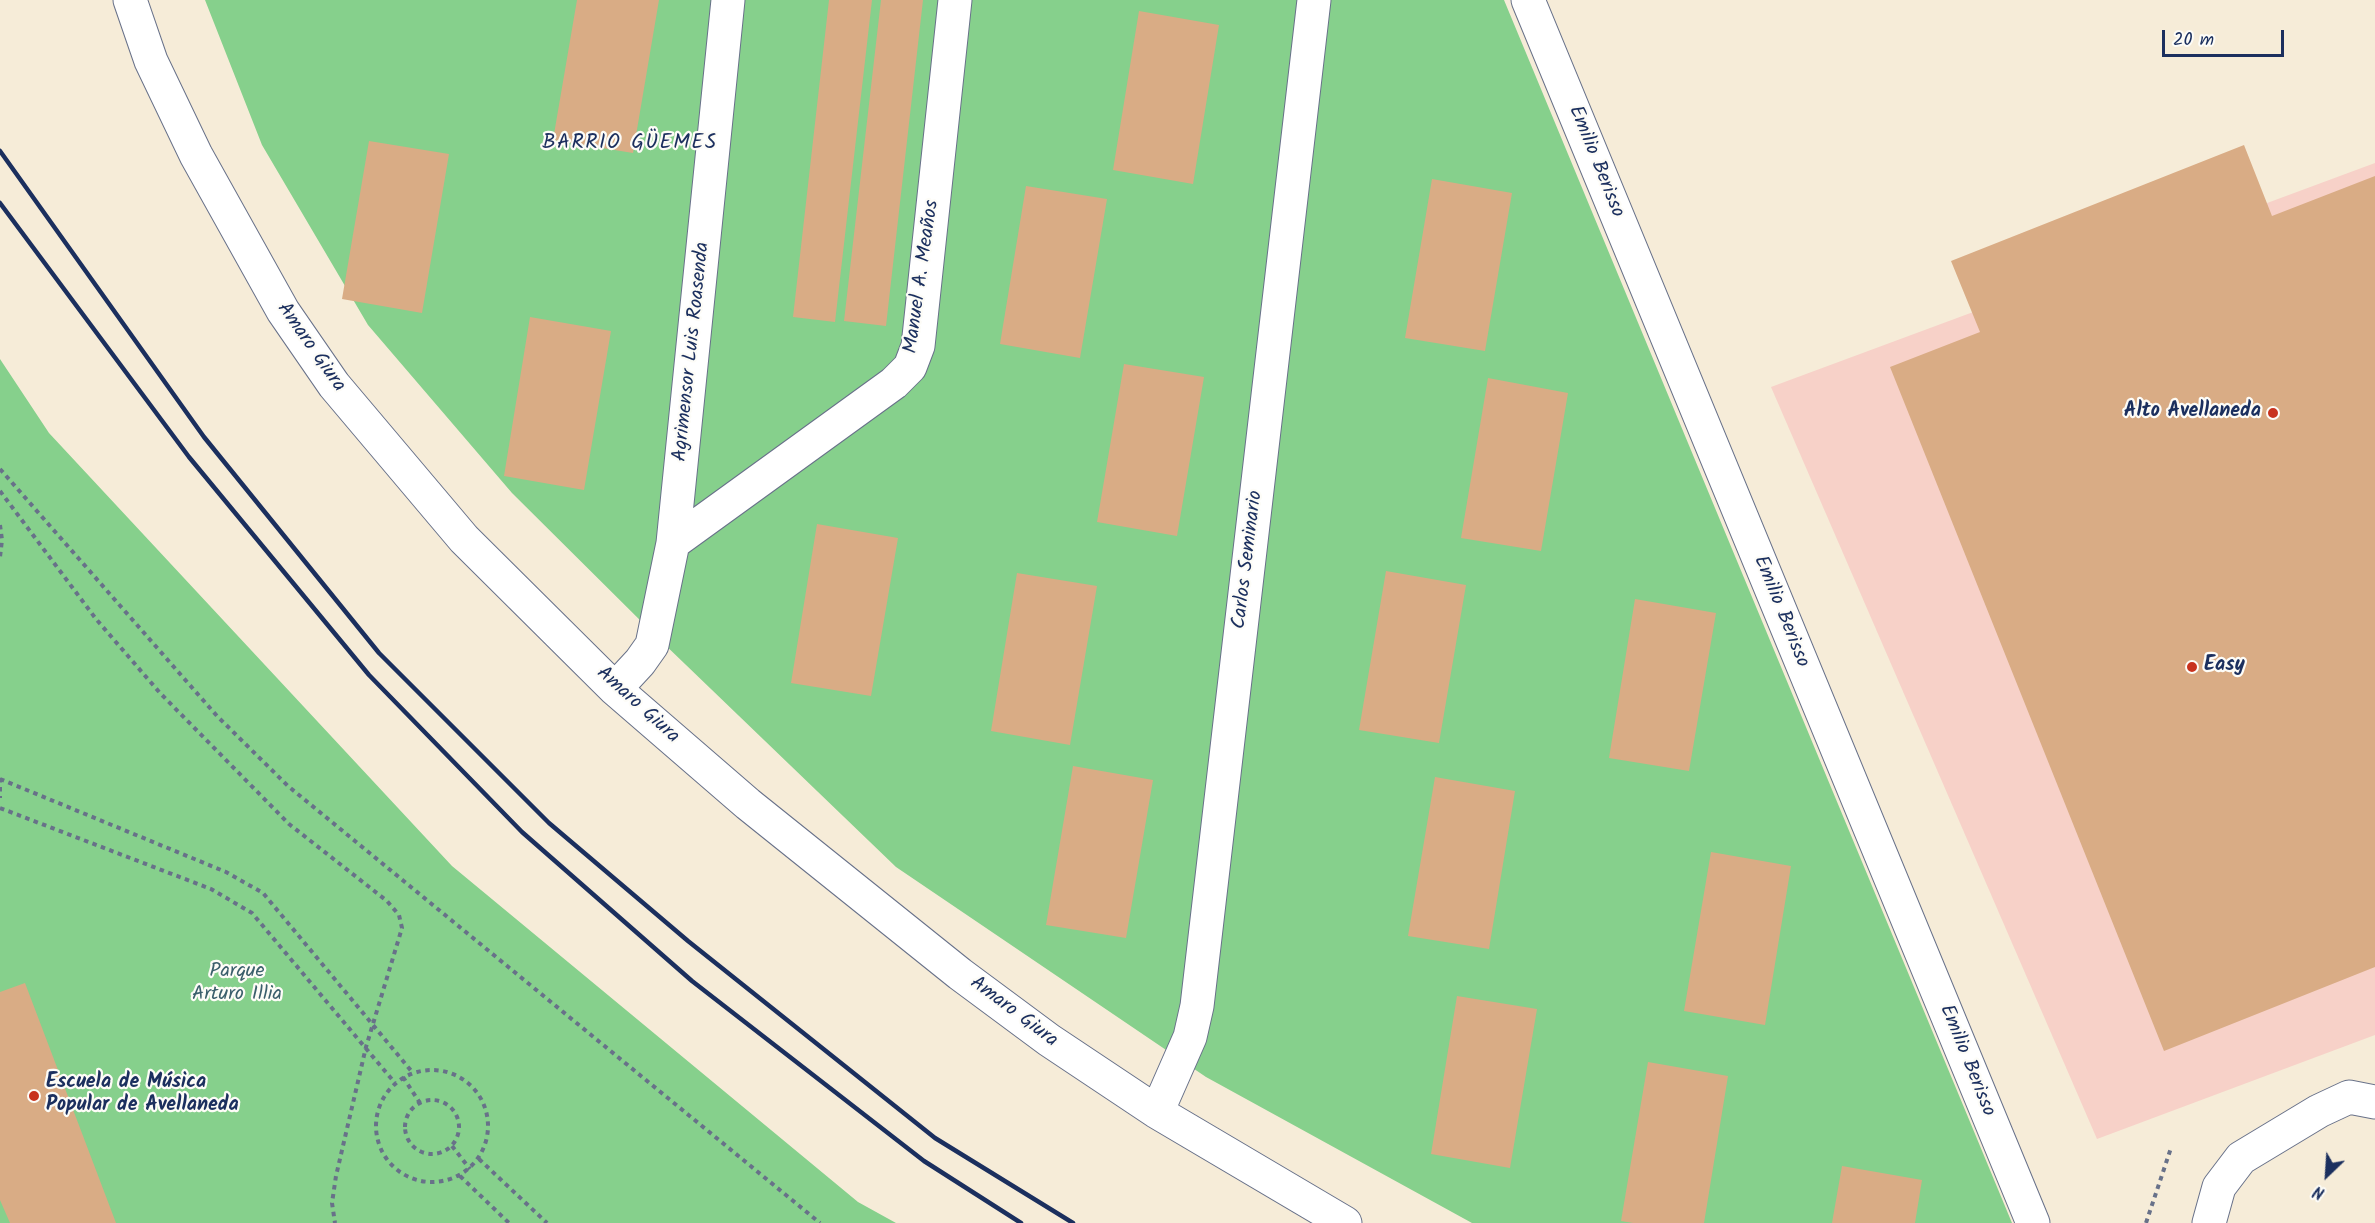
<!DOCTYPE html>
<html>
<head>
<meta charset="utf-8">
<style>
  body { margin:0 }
  #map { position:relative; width:2375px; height:1223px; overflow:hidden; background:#f6ecd8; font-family:Kalam,sans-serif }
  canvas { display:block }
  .north { position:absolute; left:2297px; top:1145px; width:60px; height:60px; -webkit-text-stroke:4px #fdfcf7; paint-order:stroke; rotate:205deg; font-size:16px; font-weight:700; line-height:24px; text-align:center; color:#1b2f5e }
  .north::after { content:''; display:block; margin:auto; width:21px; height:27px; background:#1b2f5e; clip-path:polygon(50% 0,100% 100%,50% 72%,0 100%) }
  .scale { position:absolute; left:2162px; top:30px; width:122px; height:27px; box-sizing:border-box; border:3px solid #1b2f5e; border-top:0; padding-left:8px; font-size:18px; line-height:21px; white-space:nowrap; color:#1b2f5e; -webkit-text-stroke:4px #fdfcf7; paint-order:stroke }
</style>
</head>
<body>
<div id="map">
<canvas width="2375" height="1223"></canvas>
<div class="north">N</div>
<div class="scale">20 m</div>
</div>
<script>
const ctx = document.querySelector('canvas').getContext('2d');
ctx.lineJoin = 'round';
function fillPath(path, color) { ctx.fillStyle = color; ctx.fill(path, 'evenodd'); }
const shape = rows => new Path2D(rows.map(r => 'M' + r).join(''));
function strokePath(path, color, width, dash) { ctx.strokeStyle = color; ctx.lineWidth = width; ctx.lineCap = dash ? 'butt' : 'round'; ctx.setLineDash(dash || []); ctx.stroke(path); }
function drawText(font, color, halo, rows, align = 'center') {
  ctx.font = font + ' Kalam,sans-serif'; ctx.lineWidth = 4.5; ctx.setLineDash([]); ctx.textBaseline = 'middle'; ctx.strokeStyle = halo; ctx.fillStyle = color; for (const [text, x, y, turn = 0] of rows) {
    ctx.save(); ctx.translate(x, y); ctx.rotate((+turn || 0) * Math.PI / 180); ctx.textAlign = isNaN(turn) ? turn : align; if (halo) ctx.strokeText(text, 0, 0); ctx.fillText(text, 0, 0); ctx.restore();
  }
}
const built = shape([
  [2375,163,2375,1035,2097,1139,1771,387]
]);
const green = shape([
  [205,0,1504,0,2012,1223,1472,1223,1206,1077,896,867,659,639,512,493,368,325,262,145],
  [0,359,49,433,452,866,858,1202,896,1223,0,1223]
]);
const building = shape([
  [577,0,659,0,633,153,553,140],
  [829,0,872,0,835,322,793,317],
  [881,0,923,0,886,326,844,321],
  [1139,11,1219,25,1193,184,1113,170],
  [369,141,449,154,422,313,342,299],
  [2244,145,2272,216,2375,176,2375,967,2164,1051,1890,367,1980,332,1951,261],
  [1432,179,1512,193,1485,351,1405,338],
  [1026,186,1107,199,1080,358,1000,344],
  [530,317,611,331,584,490,504,476],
  [1124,364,1204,377,1177,536,1097,522],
  [1488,378,1568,393,1541,551,1461,538],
  [817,524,898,538,871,696,791,683],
  [1386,571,1466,585,1439,743,1359,730],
  [1017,573,1097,586,1070,745,991,731],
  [1635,599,1716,613,1689,771,1609,758],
  [1073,766,1153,780,1126,938,1046,925],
  [1435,777,1515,791,1489,949,1408,936],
  [1711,852,1791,866,1765,1025,1684,1011],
  [25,983,116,1223,10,1223,0,1200,0,992],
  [1457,996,1537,1009,1510,1168,1431,1154],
  [1648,1062,1728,1076,1704,1223,1633,1223,1621,1221],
  [1842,1166,1922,1180,1915,1223,1832,1223]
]);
const path = shape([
  [0,469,217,716,288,786,820,1223],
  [0,491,96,619,160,693,289,824,387,901,399,915,402,928,366,1047,336,1176,332,1203,335,1223],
  [0,525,2,540,0,557],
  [0,778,0,798],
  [0,779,226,872,263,893,413,1073],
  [0,808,211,889,252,913,395,1083],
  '376 1126a56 56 0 1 1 112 0a56 56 0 1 1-112 0Z',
  [403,1077,420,1103],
  '405 1127a27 27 0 1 1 54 0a27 27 0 1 1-54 0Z',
  [452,1146,470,1169],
  [479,1159,547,1223],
  [460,1176,509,1223],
  [2146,1223,2171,1148]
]);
const street = shape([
  [130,0,151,61,196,155,283,311,334,385,464,539,615,689,748,804,960,974,1049,1040,1157,1112,1345,1223],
  [1528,0,2033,1223],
  [673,543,894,383,910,367,918,346,955,0],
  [615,689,640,662,652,645,673,543,728,0],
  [1157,1112,1190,1037,1197,1006,1314,0],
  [2209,1223,2219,1187,2241,1158,2319,1111,2349,1097,2375,1102]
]);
const rail = shape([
  [0,151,204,437,379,653,549,823,688,941,935,1138,1073,1223],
  [0,203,189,457,369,675,522,832,692,981,924,1161,1021,1223]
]);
const markers = [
  [2273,413,6,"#c8321e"],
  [2192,667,6,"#c8321e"],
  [34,1096,6,"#c8321e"]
];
const streetNames = [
  ["Emilio Berisso",1595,162,68],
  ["Manuel A. Meaños",923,277,-82],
  ["Amaro Giura",310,348,55],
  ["Agrimensor Luis Roasenda",693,352,-84],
  ["Carlos Seminario",1249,560,-83],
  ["Emilio Berisso",1780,612,68],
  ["Amaro Giura",637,706,42],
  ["Amaro Giura",1013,1013,37],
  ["Emilio Berisso",1966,1061,68]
];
const poiNames = [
  ["Alto Avellaneda",2261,413,"right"],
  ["Easy",2204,667],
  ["Escuela de Música",46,1084],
  ["Popular de Avellaneda",46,1107]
];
const parkNames = [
  ["Parque",237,973],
  ["Arturo Illia",237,996]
];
const neighbourhoodNames = [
  ["BARRIO GÜEMES",630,144]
];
fillPath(built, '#f7d1c8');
fillPath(green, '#86d08c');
fillPath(building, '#d9ac85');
strokePath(street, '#687189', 35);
strokePath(path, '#687189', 4, [4.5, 4.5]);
strokePath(street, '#fff', 33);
strokePath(rail, '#1b2f5e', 4.5);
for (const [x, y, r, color] of markers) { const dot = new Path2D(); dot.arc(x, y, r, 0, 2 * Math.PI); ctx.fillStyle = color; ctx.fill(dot); strokePath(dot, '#fdfcf7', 2); }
drawText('20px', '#1b2f5e', '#fdfcf7', streetNames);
drawText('bold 20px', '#1b2f5e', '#fdfcf7', poiNames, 'left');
drawText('20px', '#3b5f6c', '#fdfcf7', parkNames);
ctx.letterSpacing = '1.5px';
drawText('21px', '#1b2f5e', '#fdfcf7', neighbourhoodNames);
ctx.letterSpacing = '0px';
</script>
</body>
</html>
